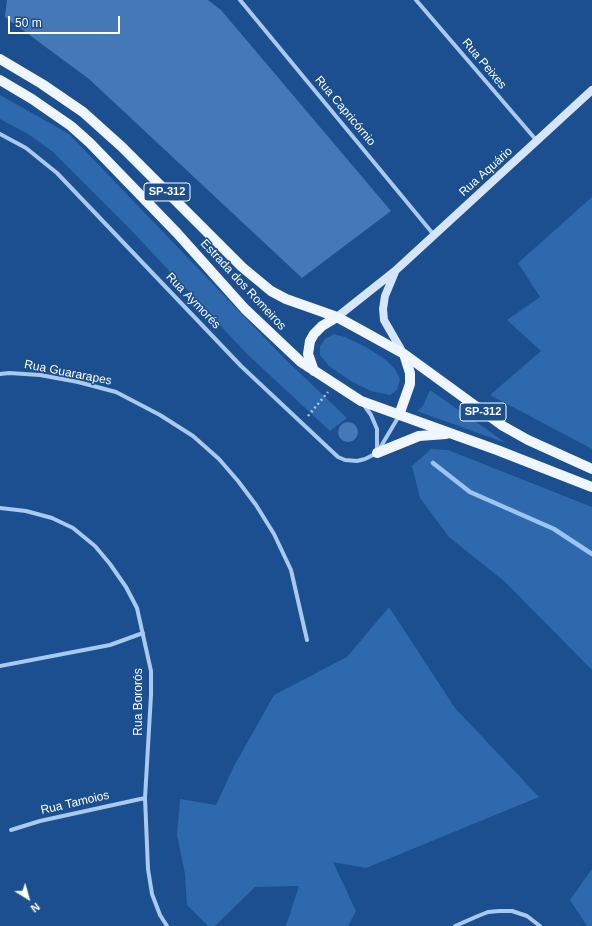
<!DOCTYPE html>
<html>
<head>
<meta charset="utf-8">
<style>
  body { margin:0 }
  #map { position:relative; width:592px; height:926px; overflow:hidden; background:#1b4f8f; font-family:Arial,sans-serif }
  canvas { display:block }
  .north { position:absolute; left:8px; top:878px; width:40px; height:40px; -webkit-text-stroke:3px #1b4f8f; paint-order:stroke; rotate:143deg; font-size:11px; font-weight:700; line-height:16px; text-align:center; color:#fff }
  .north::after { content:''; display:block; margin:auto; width:14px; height:18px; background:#fff; clip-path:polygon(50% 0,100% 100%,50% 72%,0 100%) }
  .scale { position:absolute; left:8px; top:16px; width:112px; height:18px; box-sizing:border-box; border:2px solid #fff; border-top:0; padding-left:5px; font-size:12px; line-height:14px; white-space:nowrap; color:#fff; -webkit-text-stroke:3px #1b4f8f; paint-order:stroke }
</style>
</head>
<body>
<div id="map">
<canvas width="592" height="926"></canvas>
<div class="north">N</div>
<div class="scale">50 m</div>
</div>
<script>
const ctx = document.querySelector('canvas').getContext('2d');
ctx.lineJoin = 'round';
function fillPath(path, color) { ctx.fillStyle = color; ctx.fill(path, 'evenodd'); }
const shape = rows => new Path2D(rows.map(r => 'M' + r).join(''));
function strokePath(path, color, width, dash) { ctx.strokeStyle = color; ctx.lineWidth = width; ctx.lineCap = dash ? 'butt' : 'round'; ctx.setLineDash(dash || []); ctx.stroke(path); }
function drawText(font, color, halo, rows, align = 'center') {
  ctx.font = font + ' Arial,sans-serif'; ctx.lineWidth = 3; ctx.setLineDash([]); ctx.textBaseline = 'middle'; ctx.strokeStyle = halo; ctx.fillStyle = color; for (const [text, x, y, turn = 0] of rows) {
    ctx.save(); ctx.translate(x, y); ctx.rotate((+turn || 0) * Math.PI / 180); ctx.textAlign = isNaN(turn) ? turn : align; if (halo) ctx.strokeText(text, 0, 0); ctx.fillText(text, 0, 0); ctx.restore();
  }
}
const green = shape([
  [0,95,69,134,283,357,347,418,330,431,247,354,130,229,53,152,28,134,0,119],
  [592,197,592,449,490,395,541,351,507,320,540,297,518,263],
  [334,334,345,337,366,347,386,360,395,369,400,379,397,390,390,395,371,391,351,381,329,366,320,355,320,347,325,339],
  [430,390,506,443,417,411,423,406],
  [431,449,448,450,592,507,592,670,504,581,449,537,420,498,412,466],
  [389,607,455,708,539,797,366,868,333,862,356,911,348,926,286,926,299,886,255,887,215,926,208,926,187,905,185,874,177,835,180,799,216,805,234,766,274,695,347,657],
  [592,869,592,926,587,926,570,900]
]);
const stream = shape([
  [433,463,470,492,554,529,592,554]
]);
const building = shape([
  [7,0,208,0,221,10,391,211,302,278,89,79,5,17],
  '338 432a10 10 0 1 1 20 0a10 10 0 1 1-20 0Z'
]);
const path = shape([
  [308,416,328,392]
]);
const street = shape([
  [240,0,434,235],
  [416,0,537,141],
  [0,134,26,148,57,173,241,366,338,457,345,460,357,461,365,459,377,453,399,416],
  [0,374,9,373,40,375,78,382,116,392,160,415,193,436,219,459,238,481,256,505,274,534,291,570,307,640],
  [364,405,371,415,377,429,377,452],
  [0,508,26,511,52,518,73,528,95,546,110,564,126,587,137,608,151,671,151,695,145,798,148,869,152,894,160,915,167,926],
  [0,666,110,645,143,633],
  [11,830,40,821,145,798],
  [455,926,478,916,488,912,499,911,512,911,527,916,540,926]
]);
const secondary = shape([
  [395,272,385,296,383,309,384,320,403,353],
  [337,317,395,271,592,90]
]);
const primary = shape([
  [0,59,42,84,83,112,122,147,242,267,271,291,286,299,337,317,368,334,404,354,503,426,528,440,592,469],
  [0,80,32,99,71,126,90,143,177,233,245,309,301,362,361,401,497,450,592,487],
  [314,371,308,354,310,341,314,334,322,326,337,317],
  [399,415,410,384,410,373,404,354],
  [377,453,419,436,446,434]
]);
const shields = [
  [167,192,46],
  [483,412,46]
];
const shieldNames = [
  ["SP-312",167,192],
  ["SP-312",483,412]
];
const streetNames = [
  ["Rua Peixes",484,64,50],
  ["Rua Capricórnio",345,111,50],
  ["Rua Aquário",486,172,-42],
  ["Estrada dos Romeiros",243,285,47],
  ["Rua Aymorés",193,301,46],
  ["Rua Guararapes",68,373,11],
  ["Rua Bororós",139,702,-90],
  ["Rua Tamoios",75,803,-13]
];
fillPath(green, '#2e69ad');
strokePath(stream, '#9cc4f0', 4.5);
fillPath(building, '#4478b7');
strokePath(path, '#a9c9ee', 2.5, [2, 3]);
strokePath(street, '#a9c9ee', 4);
strokePath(secondary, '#d6e6fa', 8);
strokePath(primary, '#f0f6ff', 10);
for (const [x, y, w] of shields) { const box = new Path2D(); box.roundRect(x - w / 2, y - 9, w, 18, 3); ctx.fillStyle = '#1b4f8f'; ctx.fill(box); strokePath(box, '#fff', 1); }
drawText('bold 11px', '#fff', null, shieldNames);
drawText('12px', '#fff', '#1b4f8f', streetNames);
</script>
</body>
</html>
